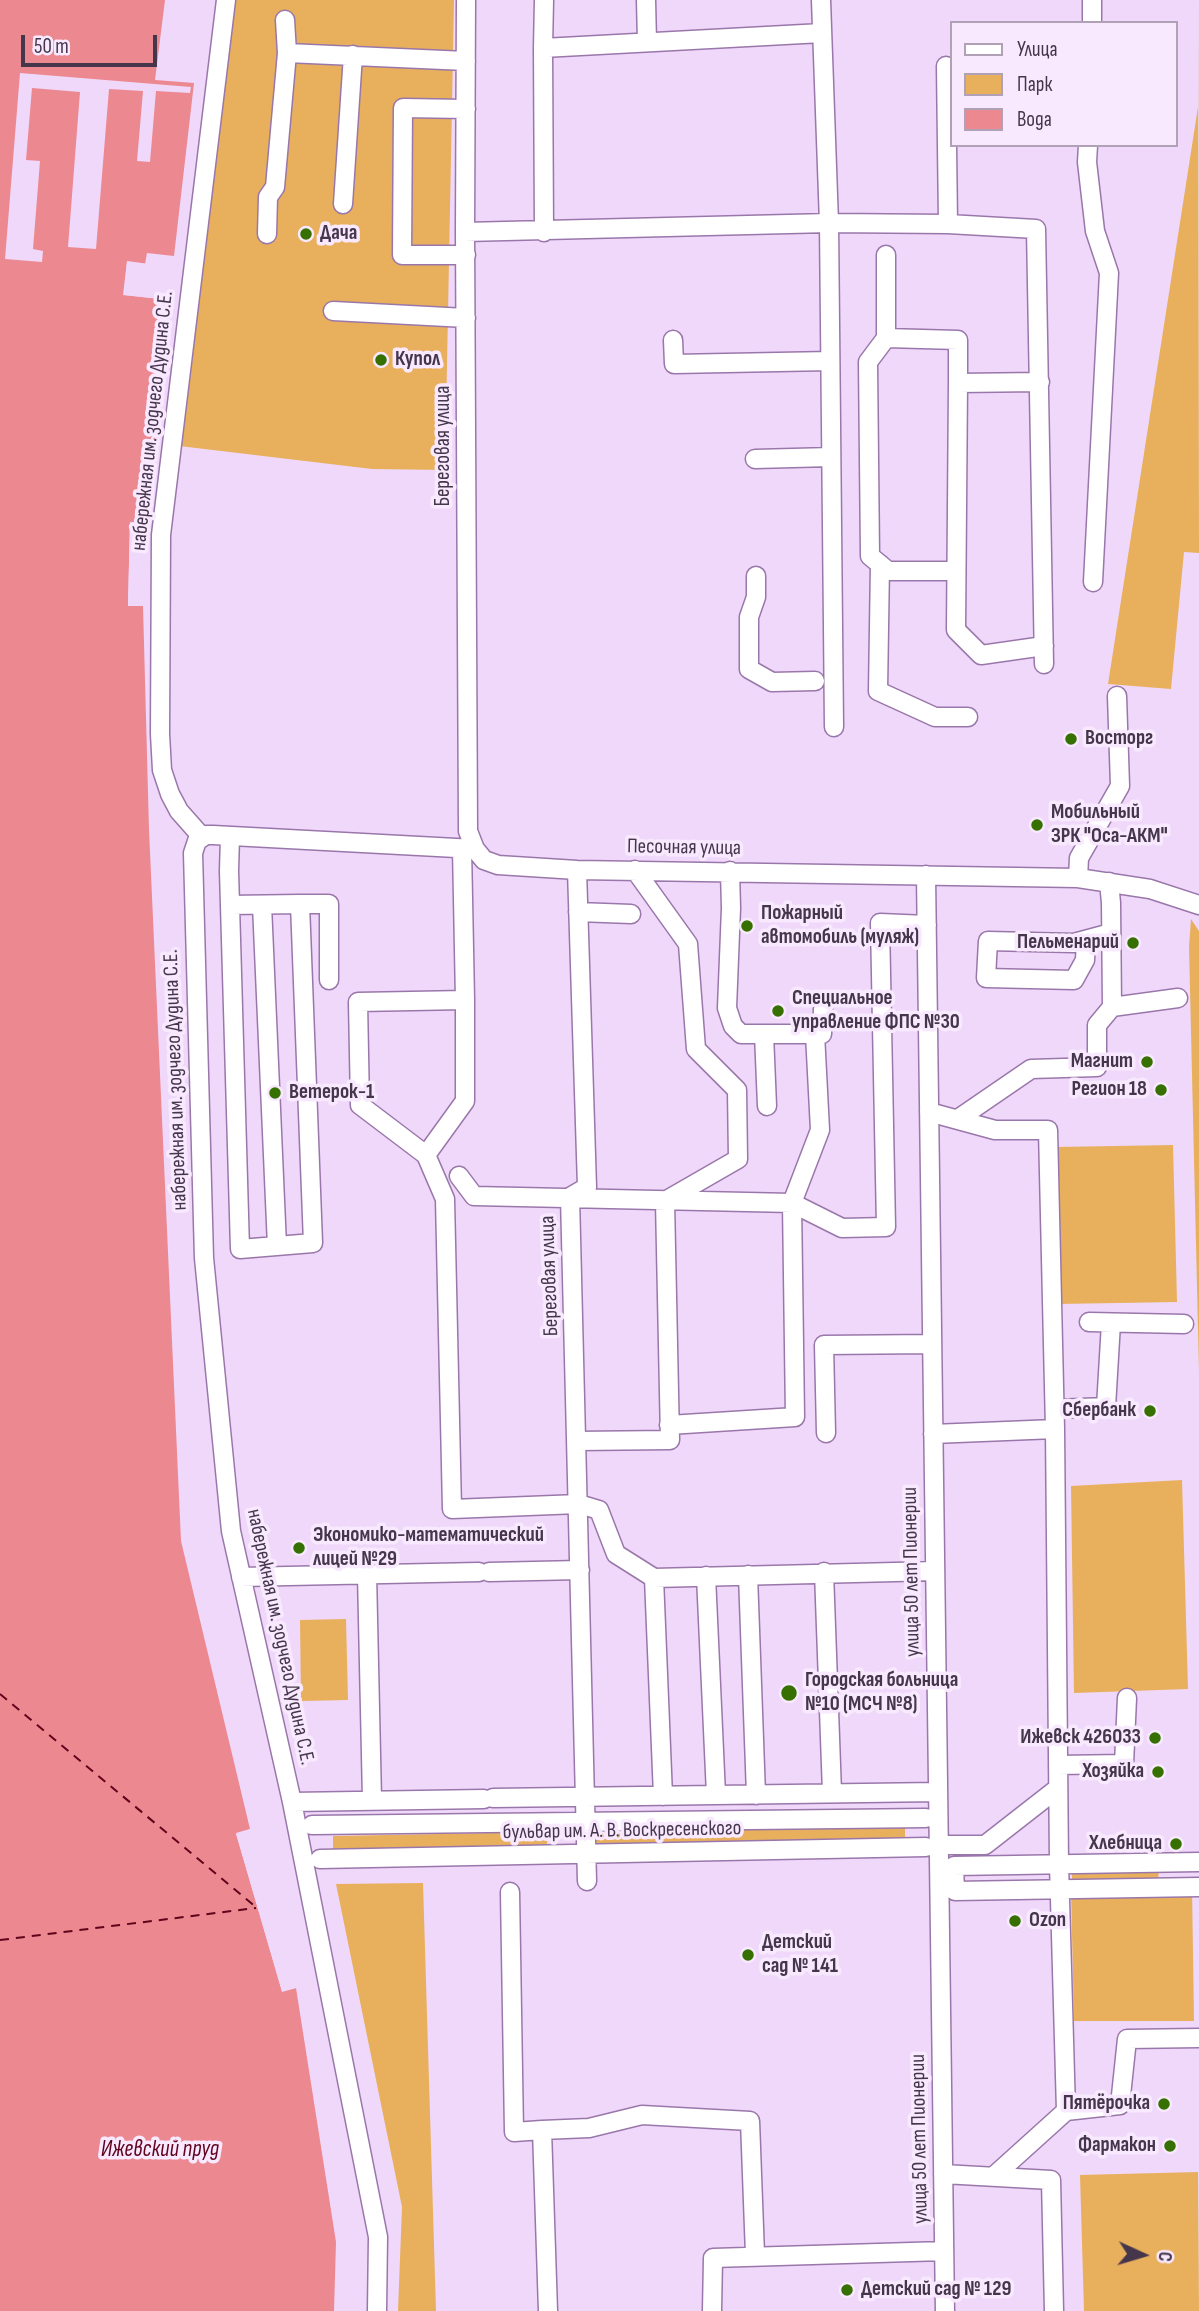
<!DOCTYPE html>
<html>
<head>
<meta charset="utf-8">
<style>
	body { margin:0 }
	#map { position:relative; width:1199px; height:2311px; overflow:hidden; background:#efd8fa; font-family:"Sofia Sans Condensed",sans-serif }
	canvas { display:block }
	.legend { position:absolute; left:950px; top:21px; width:228px; height:126px; box-sizing:border-box; background:#f8e9ff; border:2px solid #b0a1b7; margin:0; padding:9px 12px; list-style:none; font-size:21px; color:#45364c }
	.legend li { display:flex; align-items:center; gap:14px; height:35px }
	.legend b { width:35px; border:2px solid #b0a1b7 }
	.north { position:absolute; left:1108px; top:2220px; width:70px; height:70px; -webkit-text-stroke:5px #f8e9ff; paint-order:stroke; rotate:94deg; font-size:19px; font-weight:700; line-height:28px; text-align:center; color:#45364c }
	.north::after { content:''; display:block; margin:auto; width:24px; height:32px; background:#45364c; clip-path:polygon(50% 0,100% 100%,50% 72%,0 100%) }
	.scale { position:absolute; left:21px; top:35px; width:136px; height:32px; box-sizing:border-box; border:4px solid #45364c; border-top:0; padding-left:9px; font-size:21px; line-height:24px; white-space:nowrap; color:#45364c; -webkit-text-stroke:5px #f8e9ff; paint-order:stroke }
</style>
</head>
<body>
<div id="map">
<canvas width="1199" height="2311"></canvas>
<ul class="legend">
<li><b style="height:9px;background:#fff"></b>Улица</li>
<li><b style="height:19px;background:#e8b05c"></b>Парк</li>
<li><b style="height:19px;background:#ec888f"></b>Вода</li>
</ul>
<div class="north">С</div>
<div class="scale">50 m</div>
</div>
<script>
const c = document.querySelector('canvas').getContext('2d');
c.lineJoin = 'round';
function paint(path, color) { c.fillStyle = color; c.fill(path, 'evenodd'); }
const poly = rows => new Path2D(rows.map(r => 'M' + r).join(''));
function strokePath(path, color, width, dash) { c.strokeStyle = color; c.lineWidth = width; c.lineCap = dash ? 'butt' : 'round'; c.setLineDash(dash || []); c.stroke(path); }
function write(font, color, halo, rows, align = 'center') {
  c.font = font + ' "Sofia Sans Condensed",sans-serif'; c.lineWidth = 7; c.setLineDash([]); c.textBaseline = 'middle'; c.strokeStyle = halo; c.fillStyle = color; for (const [text, x, y, turn = 0] of rows) {
    c.save(); c.translate(x, y); c.rotate((+turn || 0) * Math.PI / 180); c.textAlign = isNaN(turn) ? turn : align; if (halo) c.strokeText(text, 0, 0); c.fillText(text, 0, 0); c.restore();
  }
}
const green = poly([
	[227,0,454,0,445,470,372,469,171,445],
	[1198,0,1199,553,1184,552,1171,689,1108,684,1198,107],
	[1191,919,1199,931,1199,1372,1189,947],
	[1173,1145,1177,1302,1058,1304,1055,1147],
	[1182,1480,1188,1689,1074,1693,1071,1486],
	[346,1619,348,1700,301,1701,300,1620],
	[905,1825,905,1840,592,1847,592,1831],
	[547,1832,547,1846,333,1850,333,1836],
	[1159,1868,1158,1882,1072,1883,1072,1870],
	[423,1883,436,2311,398,2311,402,2207,336,1884],
	[1192,1887,1194,2021,1074,2021,1071,1889],
	[1198,2172,1199,2311,1084,2311,1080,2175]
]);
const water = poly([
	[0,0,165,0,155,80,194,83,174,256,147,253,145,264,127,262,124,295,170,300,146,522,130,522,128,605,143,606,149,830,181,1541,250,1829,236,1834,282,1991,296,1988,336,2242,334,2311,0,2311]
]);
const pier = poly([
	[20,73,191,87,190,93,156,91,150,162,137,161,143,91,109,89,96,249,68,247,80,92,32,88,26,160,40,161,33,249,43,251,42,262,5,259],
	[127,261,149,264,146,267,130,265,127,291,170,297,170,300,123,295],
	[130,522,146,522,146,526,134,526,131,602,144,603,143,606,128,606],
	[250,1829,251,1833,240,1836,284,1987,295,1984,296,1988,282,1992,236,1833]
]);
const ferry = poly([
	[0,1694,257,1908],
	[0,1940,256,1908]
]);
const minor = poly([
	[466,0,465,232,468,831,475,849,484,860,498,865,577,870,1078,878,1150,889,1199,905],
	[646,0,647,42],
	[821,0,829,223,834,727],
	[285,20,287,53],
	[1092,23,1092,0],
	[543,48,544,0],
	[946,66,948,224],
	[466,109,403,108,402,255,466,255],
	[1088,145,1087,162,1095,231,1109,273,1093,582],
	[343,204,353,55],
	[465,232,829,223,948,224,1036,229,1044,664],
	[544,232,543,48,822,33],
	[267,234,268,197,275,187,287,53,466,61],
	[886,255,886,338,958,340,958,383,1040,382],
	[333,311,466,318],
	[886,338,868,362,870,556,888,571,956,571],
	[673,340,674,364,830,361],
	[958,383,956,630,981,655,1044,646],
	[755,459,831,457],
	[880,564,878,691,935,717,968,717],
	[756,576,756,597,749,617,749,669,772,682,815,681],
	[230,836,229,871,240,1249,313,1243,300,904,230,905],
	[202,837,179,811,170,794,162,770,160,734,161,535,226,0],
	[462,848,465,1000,465,1101,426,1155,445,1199,452,1509,579,1504,599,1510,616,1554,654,1578,935,1571],
	[577,870,587,1187,570,1197,587,1881],
	[730,871,731,908,727,1008,733,1026,741,1034,822,1034,823,1009],
	[926,875,945,2311],
	[1078,878,1079,858,1120,786,1117,696],
	[1109,882,1111,903,1112,1007],
	[300,904,329,904,329,980],
	[262,905,277,1246],
	[578,912,631,914],
	[1086,940,1085,960,1074,980,986,978,988,941,1074,943,1111,933],
	[764,1034,767,1106],
	[929,1112,995,1130,1048,1130,1055,1429],
	[958,1119,1031,1069,1097,1067,1097,1025,1112,1007,1178,998],
	[426,1155,360,1105,358,1002,465,1000],
	[459,1176,474,1196,792,1203,842,1228,886,1227,880,923,927,925],
	[1089,1322,1184,1324],
	[1055,1409,1106,1407,1111,1323],
	[669,1425,795,1417,792,1203,820,1130,815,1034],
	[826,1433,824,1345,932,1344],
	[933,1434,1055,1429,1059,1864,1066,2111,994,2176],
	[577,1441,670,1440,665,1201,738,1159,737,1090,696,1049,688,944,635,870],
	[489,1572,580,1570],
	[824,1572,832,1793],
	[367,1574,372,1800],
	[748,1575,756,1795],
	[706,1576,716,1795],
	[241,1577,479,1572],
	[654,1578,663,1796],
	[1058,1765,1124,1764,1127,1698],
	[493,1798,938,1792],
	[292,1802,484,1799],
	[312,1825,926,1818],
	[939,1845,985,1845,1058,1788],
	[320,1859,926,1847],
	[1199,1862,954,1866,955,1891,1199,1887],
	[510,1892,514,2132,542,2130],
	[1066,2111,1120,2105,1127,2039,1199,2038],
	[943,2174,1051,2180,1054,2311],
	[377,2311,378,2237,292,1802,231,1531,204,1258,193,853,197,841,206,835,213,835,475,849],
	[548,2311,542,2130,589,2128,642,2115,750,2121,755,2255],
	[712,2311,713,2258,944,2251]
]);
const markers = [
	[306,234,7,"#357000"],
	[381,360,7,"#357000"],
	[1071,739,7,"#357000"],
	[1037,825,7,"#357000"],
	[747,926,7,"#357000"],
	[1133,943,7,"#357000"],
	[778,1011,7,"#357000"],
	[1147,1062,7,"#357000"],
	[1161,1090,7,"#357000"],
	[275,1093,7,"#357000"],
	[1150,1411,7,"#357000"],
	[299,1548,7,"#357000"],
	[789,1693,9,"#357000"],
	[1155,1738,7,"#357000"],
	[1158,1772,7,"#357000"],
	[1176,1844,7,"#357000"],
	[1015,1921,7,"#357000"],
	[748,1955,7,"#357000"],
	[1164,2104,7,"#357000"],
	[1170,2146,7,"#357000"],
	[847,2290,7,"#357000"]
];
const poiNames = [
	["Дача",320,234],
	["Купол",395,360],
	["Восторг",1085,739],
	["Мобильный",1051,813],
	["ЗРК \"Оса-АКМ\"",1051,837],
	["Пожарный",761,914],
	["автомобиль (муляж)",761,938],
	["Пельменарий",1119,943,"right"],
	["Специальное",792,999],
	["управление ФПС №30",792,1023],
	["Магнит",1133,1062,"right"],
	["Регион 18",1147,1090,"right"],
	["Ветерок-1",289,1093],
	["Сбербанк",1136,1411,"right"],
	["Экономико-математический",313,1536],
	["лицей №29",313,1560],
	["Городская больница",805,1681],
	["№10 (МСЧ №8)",805,1705],
	["Ижевск 426033",1141,1738,"right"],
	["Хозяйка",1144,1772,"right"],
	["Хлебница",1162,1844,"right"],
	["Ozon",1029,1921],
	["Детский",762,1943],
	["сад № 141",762,1967],
	["Пятёрочка",1150,2104,"right"],
	["Фармакон",1156,2146,"right"],
	["Детский сад № 129",861,2290]
];
const streetNames = [
	["набережная им. зодчего Дудина С.Е.",153,421,-84],
	["Береговая улица",444,446,-90],
	["Песочная улица",684,848,1],
	["набережная им. зодчего Дудина С.Е.",176,1080,-92],
	["Береговая улица",550,1276,-92],
	["улица 50 лет Пионерии",912,1572,-91],
	["набережная им. зодчего Дудина С.Е.",280,1637,78],
	["бульвар им. А. В. Воскресенского",622,1831,-1],
	["улица 50 лет Пионерии",920,2139,-91]
];
const waterNames = [
	["Ижевский пруд",160,2150]
];
paint(green, '#e8b05c');
paint(water, '#ec888f');
paint(pier, '#efd8fa');
strokePath(ferry, '#60031c', 2, [9, 7]);
strokePath(minor, '#9a77aa', 21);
strokePath(minor, '#fff', 18);
for (const [x, y, r, color] of markers) { const dot = new Path2D(); dot.arc(x, y, r, 0, 2 * Math.PI); c.fillStyle = color; c.fill(dot); strokePath(dot, '#f8e9ff', 2.5); }
write('bold 21px', '#45364c', '#f8e9ff', poiNames, 'left');
write('21px', '#45364c', '#f8e9ff', streetNames);
write('italic 23px', '#60031c', '#f8e9ff', waterNames);
</script>
</body>
</html>
